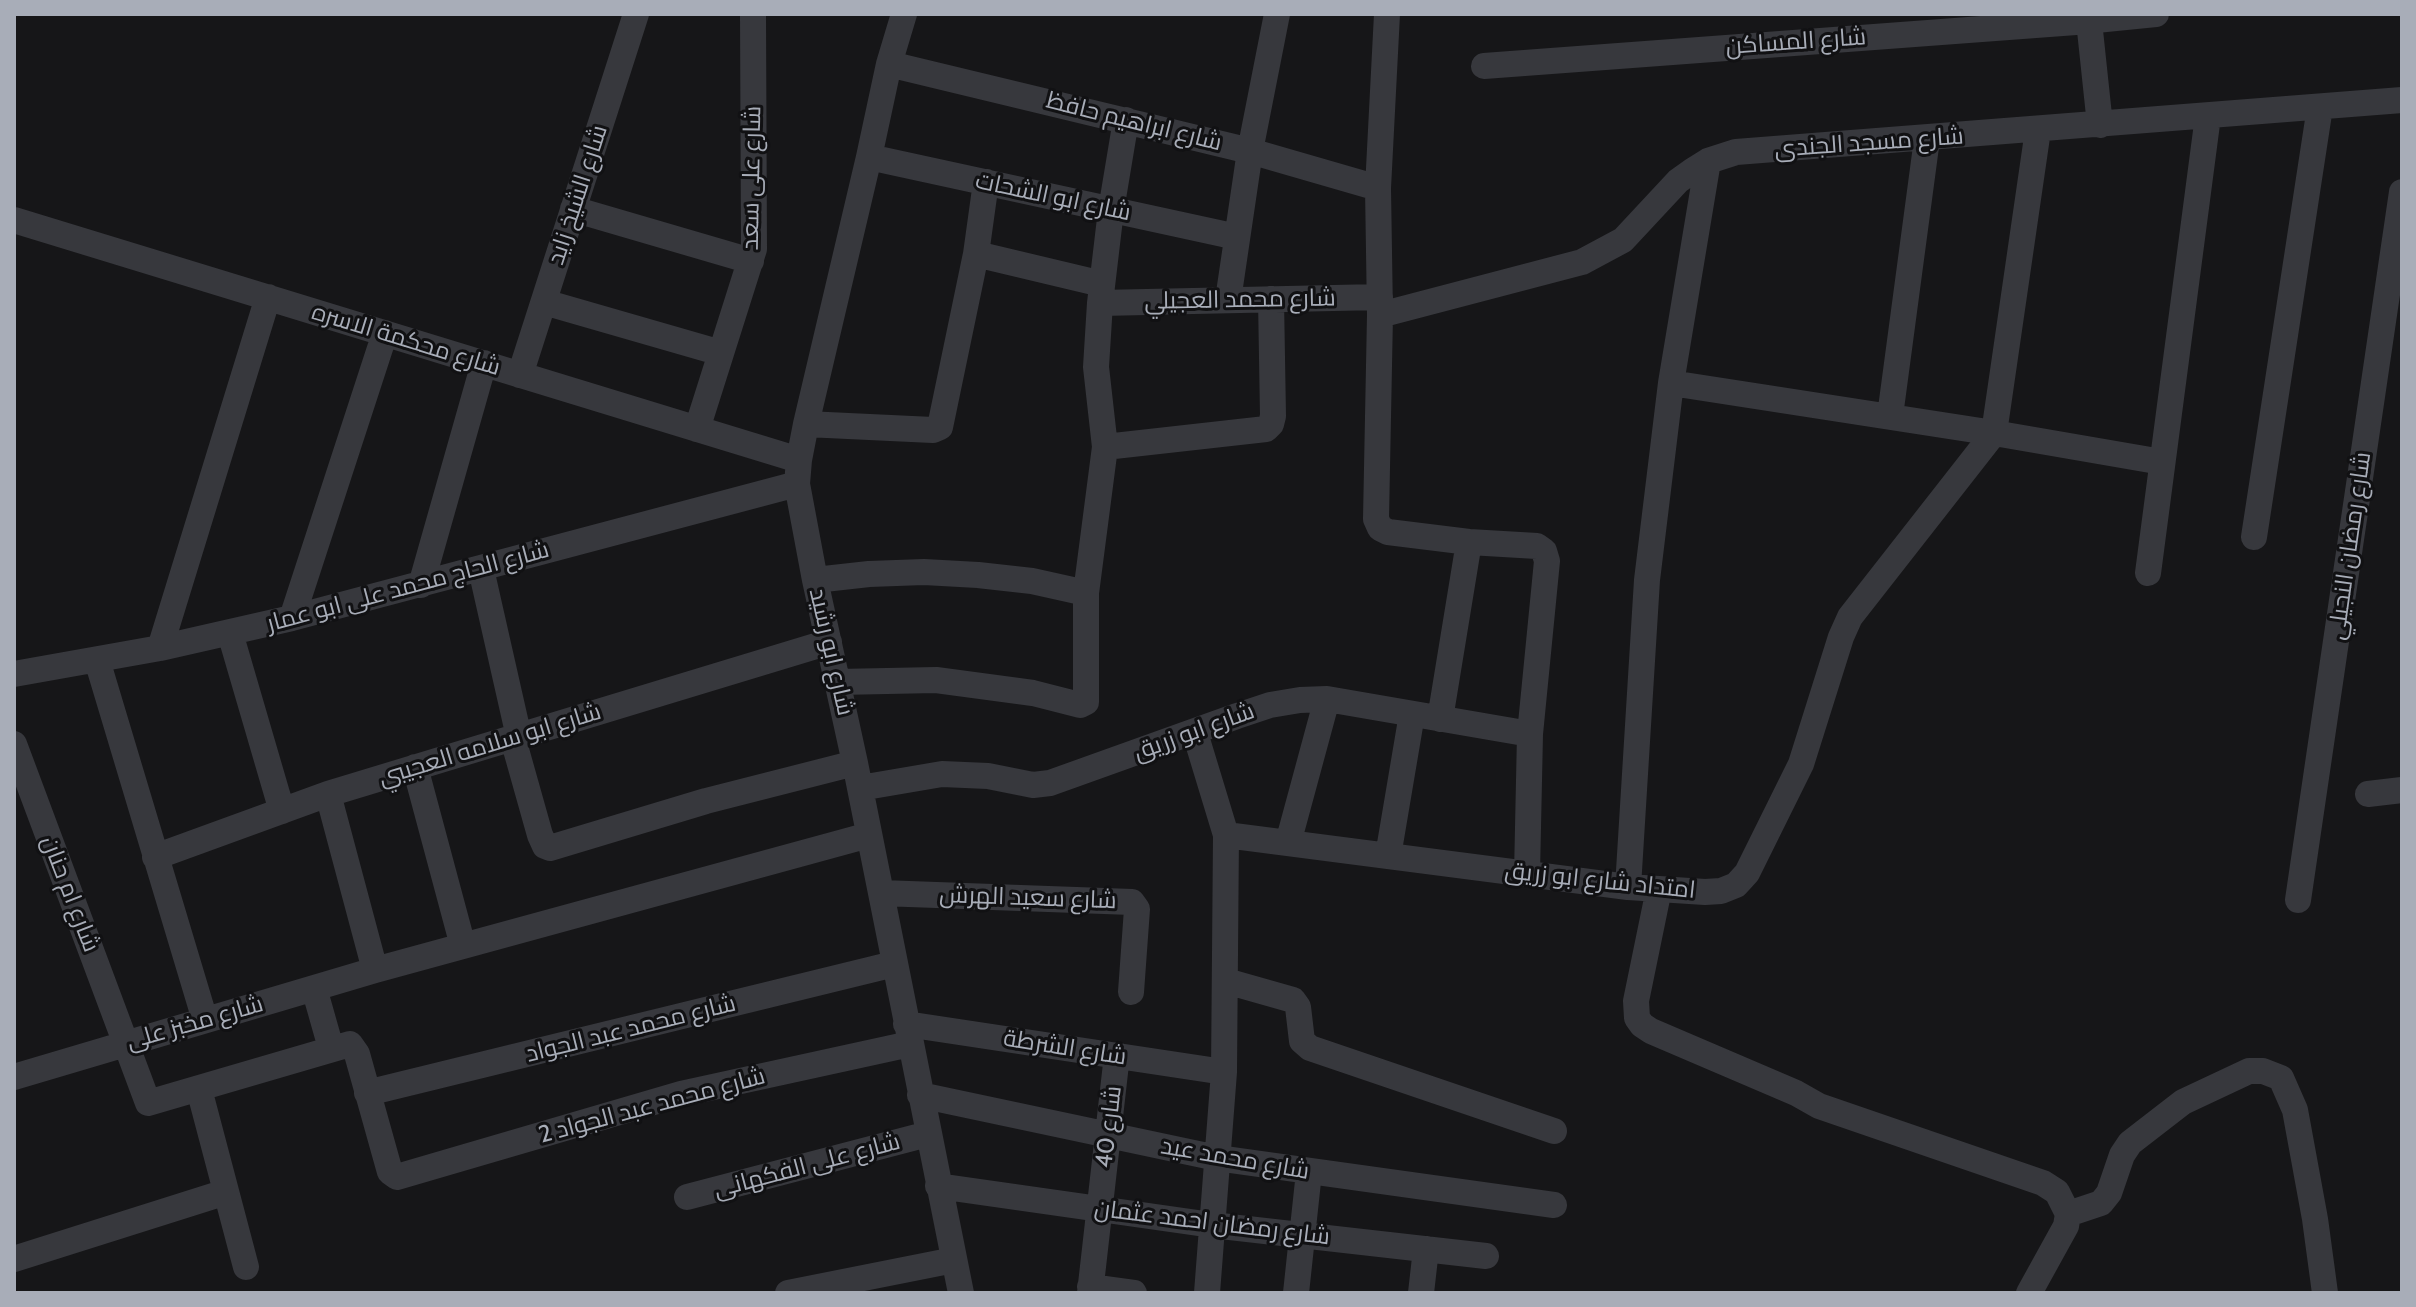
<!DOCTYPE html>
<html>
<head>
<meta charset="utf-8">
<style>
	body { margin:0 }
	#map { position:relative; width:2416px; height:1307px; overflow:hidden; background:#161618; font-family:Cabin,sans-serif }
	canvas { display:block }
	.frame { position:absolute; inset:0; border:16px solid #a8adb8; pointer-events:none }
</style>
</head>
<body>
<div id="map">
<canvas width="2416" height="1307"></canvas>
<div class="frame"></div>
</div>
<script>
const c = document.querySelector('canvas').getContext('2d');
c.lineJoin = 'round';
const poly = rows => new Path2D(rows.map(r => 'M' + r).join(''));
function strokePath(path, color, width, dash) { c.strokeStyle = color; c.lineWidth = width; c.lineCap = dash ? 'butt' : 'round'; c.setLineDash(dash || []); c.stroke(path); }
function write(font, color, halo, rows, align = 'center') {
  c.font = font + ' Cabin,Cairo,sans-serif'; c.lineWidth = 6; c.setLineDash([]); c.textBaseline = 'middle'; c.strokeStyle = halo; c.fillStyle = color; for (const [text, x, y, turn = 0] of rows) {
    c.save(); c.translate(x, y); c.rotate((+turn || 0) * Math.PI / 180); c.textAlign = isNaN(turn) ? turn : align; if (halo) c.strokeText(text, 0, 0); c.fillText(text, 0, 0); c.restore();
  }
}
const minor = poly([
	[904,14,889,64,869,157,806,424,799,460,797,484,815,580,855,763,961,1293],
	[1387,14,1378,188,1380,315,1376,519,1380,528,1388,532,1469,542,1537,546,1544,551,1547,561,1530,734,1527,874],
	[2089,21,2100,125],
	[889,64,1250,151,1378,188],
	[1484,66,2076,22,2156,14],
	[869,157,1237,237],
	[573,209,751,261],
	[14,220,799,460],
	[976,254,1102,284],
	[1228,300,1250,151,1277,14],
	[544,302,721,353],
	[1100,303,1380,297],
	[1380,315,1582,262,1623,240,1678,181,1692,171,1708,161,1736,152,2402,100],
	[520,375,636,14],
	[1671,383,1994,433,2162,462],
	[1890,416,1927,139],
	[806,424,933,430,940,427,976,254,986,182],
	[697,429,754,249,753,14],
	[1105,447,1266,429,1271,424,1273,416,1271,299],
	[2254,537,2320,107],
	[481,569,519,737],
	[2148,573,2208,116],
	[815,580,869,574,924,572,978,575,1032,581,1086,593],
	[421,585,484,363],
	[292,618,385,333],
	[230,633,282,811],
	[160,648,268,297],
	[97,660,205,1020],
	[14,674,160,648,292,618,797,484],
	[838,682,936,680,1033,693,1080,705,1086,702,1086,593,1105,447,1096,367,1100,303,1111,210,1126,120],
	[1440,719,1469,542],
	[1195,733,1226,835,1224,1072,1207,1293],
	[513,739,540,835,545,846,550,848,706,801,855,763],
	[14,744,148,1103,350,1044,357,1054,390,1172,397,1177,681,1094,910,1044],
	[415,767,463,946],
	[860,788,942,774,988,776,1033,785,1050,783,1237,716,1270,705,1300,700,1327,699,1530,734],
	[328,794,375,970],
	[2368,794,2402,790],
	[1226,835,1628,887,1705,892,1721,891,1736,885,1747,873,1801,764,1841,637,1850,617,1994,433,2038,130],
	[1288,843,1327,699],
	[1388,856,1412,714],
	[155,857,328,794,829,642],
	[1628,887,1647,580,1671,383,1708,161],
	[1659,889,1636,1001,1637,1018,1642,1025,1651,1031,1796,1093,1819,1106,2043,1183,2057,1192,2068,1214,2066,1226,2029,1293],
	[881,893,1132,902,1137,909,1131,992],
	[2298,900,2402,192],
	[1226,981,1293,1000,1298,1007,1302,1041,1310,1048,1554,1131],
	[314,988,331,1048],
	[906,1024,1224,1072],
	[14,1077,375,970,869,835],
	[199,1089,246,1267],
	[367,1093,894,964],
	[920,1095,1217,1158,1554,1205],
	[938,1186,1212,1225,1486,1256],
	[687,1197,928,1134],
	[2068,1214,2101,1203,2109,1193,2122,1155,2130,1143,2183,1102,2249,1071,2263,1071,2281,1078,2295,1110,2315,1219,2325,1293],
	[14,1259,226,1192],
	[1090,1287,1134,1293],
	[788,1293,954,1260],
	[1090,1293,1117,1055],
	[1296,1293,1309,1172],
	[1421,1293,1426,1249]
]);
const streetNames = [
	["شارع المساكن",1796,42,-4],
	["شارع ابراهيم حافظ",1134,122,14],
	["شارع مسجد الجندى",1869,143,-4],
	["شارع على سعد",752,178,-89],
	["شارع الشيخ زايد",578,195,-72],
	["شارع ابو الشحات",1053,197,12],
	["شارع محمد العجيلي",1240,300,-1],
	["شارع محكمة الاسره",406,340,17],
	["شارع رمضان النجيلي",2350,546,-82],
	["شارع الحاج محمد على ابو عمار",408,587,-15],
	["شارع ابو رشيد",831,652,77],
	["شارع ابو زريق",1194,732,-20],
	["شارع ابو سلامه العجيبي",490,745,-17],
	["امتداد شارع ابو زريق",1600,881,6],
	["شارع ام حنان",70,894,69],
	["شارع سعيد الهرش",1028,898,2],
	["شارع مخبز على",195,1023,-16],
	["شارع محمد عبد الجواد",631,1029,-14],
	["شارع الشرطة",1065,1048,9],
	["شارع محمد عبد الجواد 2",652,1106,-15],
	["شارع 40",1109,1127,-83],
	["شارع محمد عيد",1235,1159,10],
	["شارع على الفكهانى",807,1166,-15],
	["شارع رمضان احمد عثمان",1212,1223,7]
];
strokePath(minor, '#37383d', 26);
write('24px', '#a8adb8', '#111113', streetNames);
</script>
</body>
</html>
